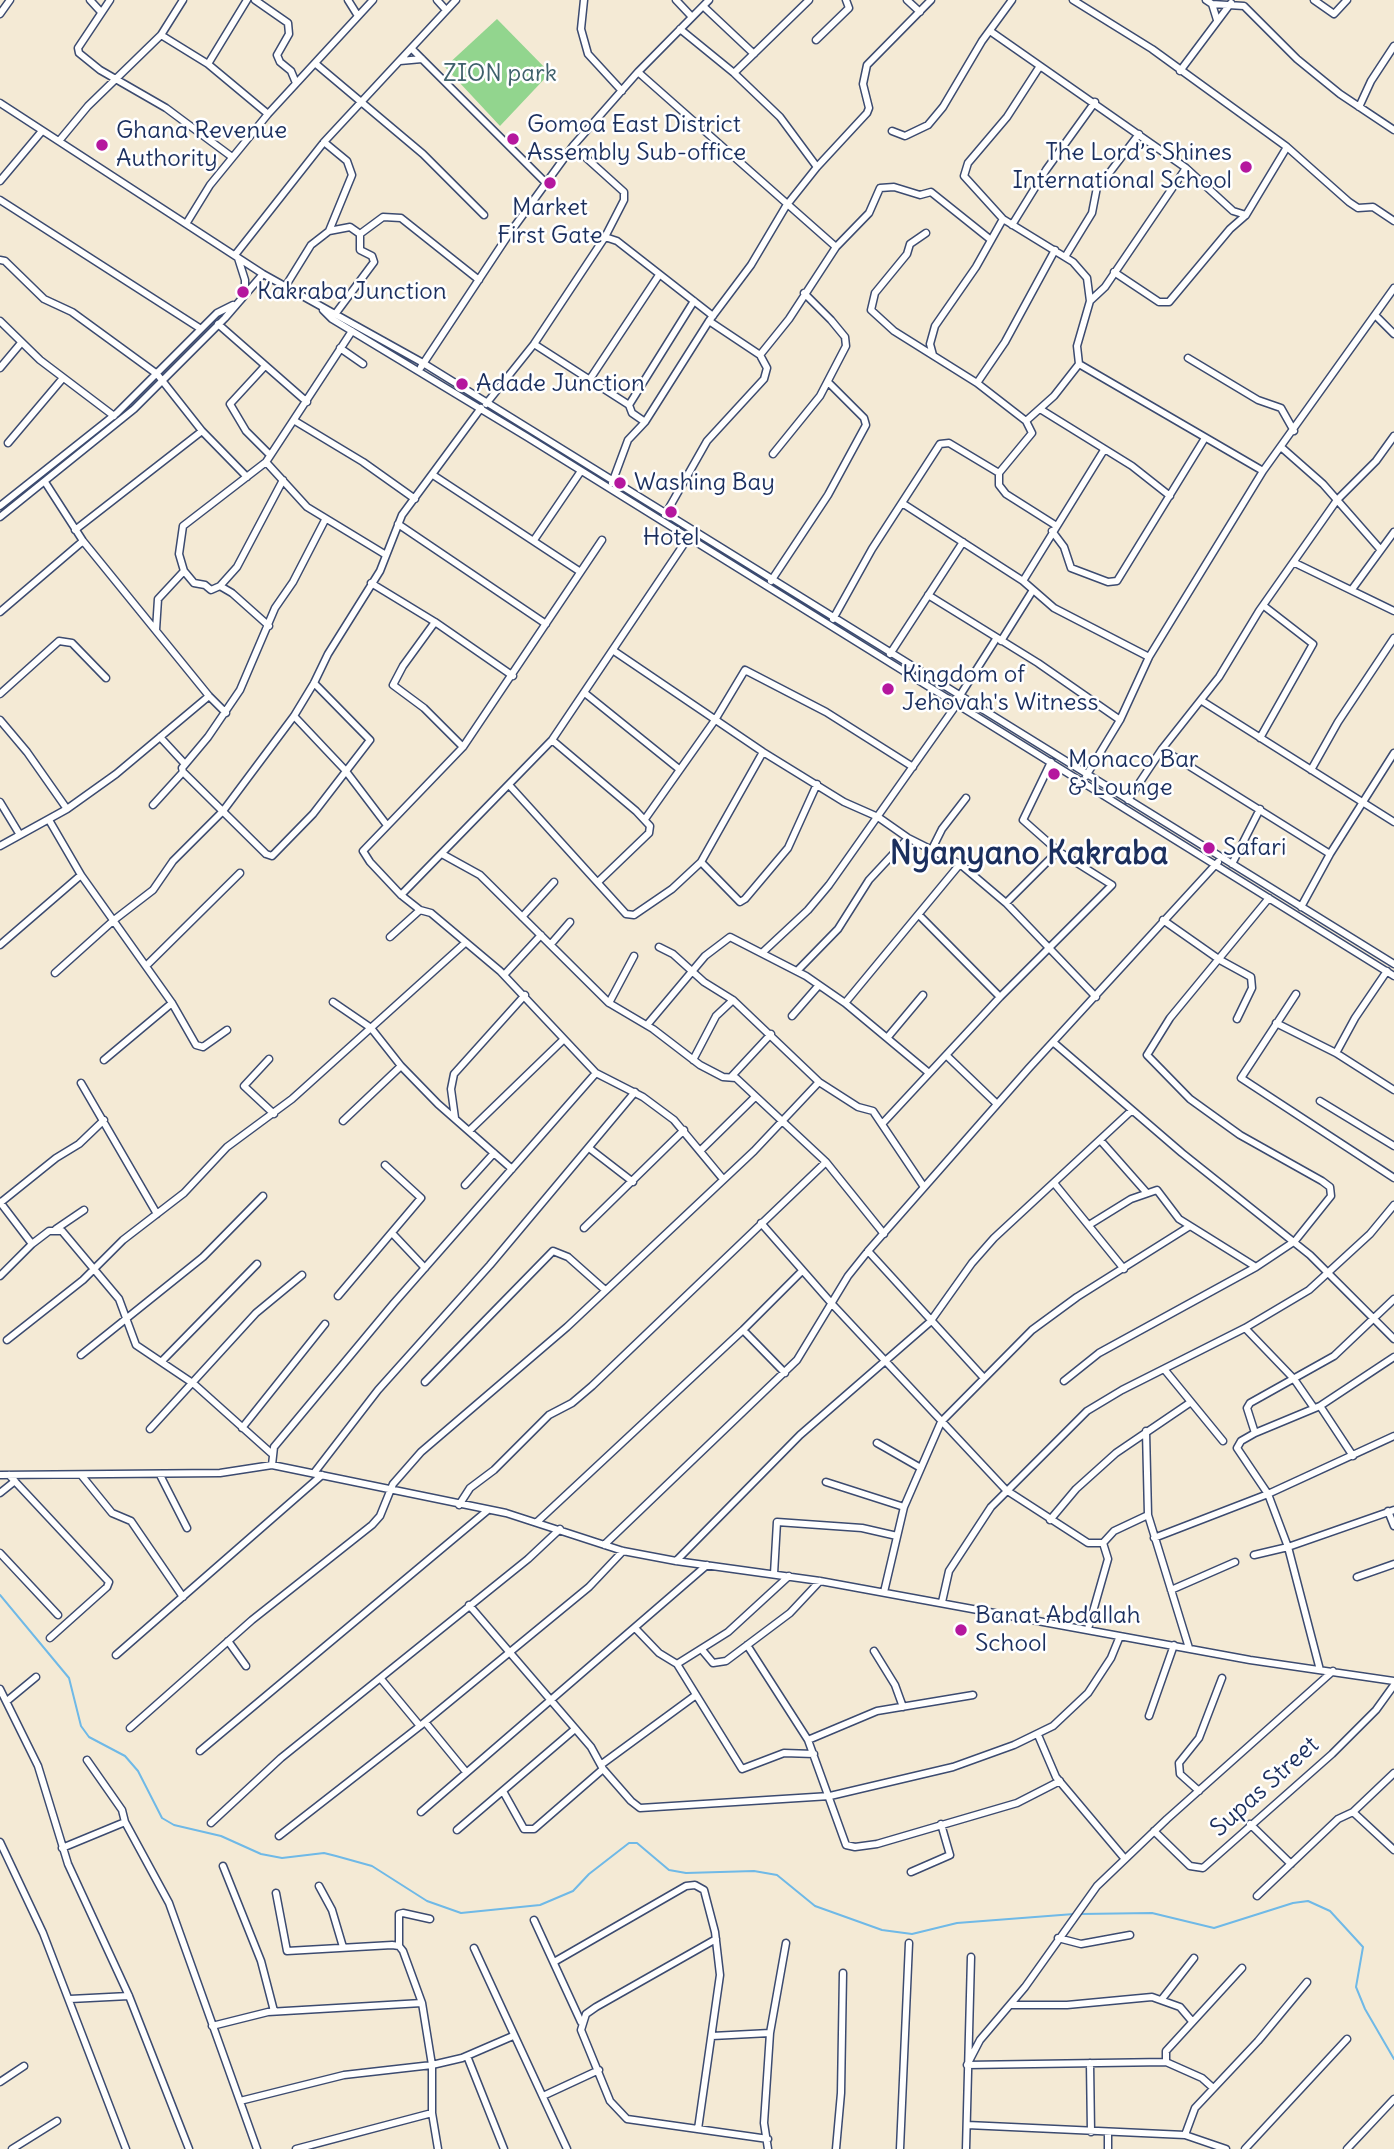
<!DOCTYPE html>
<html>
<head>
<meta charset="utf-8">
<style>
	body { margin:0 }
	canvas { display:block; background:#f4ead5 }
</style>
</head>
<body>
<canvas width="1394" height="2149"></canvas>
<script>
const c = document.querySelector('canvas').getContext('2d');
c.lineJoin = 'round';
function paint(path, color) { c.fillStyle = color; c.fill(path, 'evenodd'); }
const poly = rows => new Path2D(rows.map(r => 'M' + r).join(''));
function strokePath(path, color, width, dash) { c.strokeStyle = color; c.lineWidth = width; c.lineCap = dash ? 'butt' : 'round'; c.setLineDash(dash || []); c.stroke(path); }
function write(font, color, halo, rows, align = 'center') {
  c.font = font + ' Delius,sans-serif'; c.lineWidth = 5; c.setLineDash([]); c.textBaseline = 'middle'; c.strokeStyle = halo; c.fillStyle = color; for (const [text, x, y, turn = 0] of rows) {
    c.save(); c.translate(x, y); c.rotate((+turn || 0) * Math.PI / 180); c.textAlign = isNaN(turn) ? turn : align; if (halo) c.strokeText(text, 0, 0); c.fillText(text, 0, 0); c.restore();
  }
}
const green = poly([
	[497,19,550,73,500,126,445,67]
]);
const stream = poly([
	[0,1595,69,1678,81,1726,89,1737,125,1756,138,1771,162,1818,174,1825,221,1836,261,1854,282,1858,324,1853,336,1856,372,1866,427,1901,461,1913,540,1905,573,1891,589,1874,629,1843,637,1843,669,1870,686,1873,754,1871,777,1875,815,1906,882,1930,912,1934,957,1923,1074,1914],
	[1080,1914,1152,1913,1214,1928,1293,1903,1308,1901,1330,1911,1363,1947,1356,1987,1365,2009,1394,2059]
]);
const minor = poly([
	[90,0,101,12],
	[110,0,78,48,79,53,100,70,166,108,232,157],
	[255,0,288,23,289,34,277,55,280,62,291,71,296,83],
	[348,0,358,16],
	[437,0,446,10],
	[584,0,581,29,588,54,622,91],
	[676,0,692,17],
	[907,0,920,12],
	[1073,0,1152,49,1287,147,1349,202,1358,208,1373,207,1394,221],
	[1206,0,1212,4,1217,20],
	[1314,0,1334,14,1347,0],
	[1212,4,1244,6,1297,59,1340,94,1394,130],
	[703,6,754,54],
	[0,14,10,0],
	[680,29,734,73,780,117,817,167],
	[990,31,1186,168,1233,211,1246,215],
	[161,35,208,64,268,114],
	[816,40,849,8,846,0],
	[412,49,546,183],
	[400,61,422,59],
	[208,64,247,0],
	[316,64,423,154,484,215],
	[1040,66,1007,117,968,163,964,176,1003,219,1073,262,1087,278,1090,301,1077,346,1079,364,1263,471],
	[1180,71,1231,3],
	[638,72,836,247],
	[734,73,809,0],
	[0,103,263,274,423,363,1394,964],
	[1359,107,1371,81,1394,46],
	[892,131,905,136,928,125,943,107,982,41,1012,0],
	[59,141,88,106,161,35,183,0],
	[324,142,347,161,352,175,329,231],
	[573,146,624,192,624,200,605,237],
	[0,181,42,131],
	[0,200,201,329],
	[186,224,210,185,268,114,373,0],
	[1012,225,1046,170,1095,102],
	[360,234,383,217,401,218,479,280],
	[235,255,324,142,456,0],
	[1065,257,1092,213,1098,182,1107,176,1139,134],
	[238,258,245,280,245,292],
	[0,260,5,261,44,299,72,312,157,374,202,431,247,477],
	[1114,272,1159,302,1169,302,1230,229,1246,215,1287,147],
	[285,287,311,245,329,231,350,227,360,234,360,250,372,256,374,262,336,313],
	[1090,301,1105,287,1186,168],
	[323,310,332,319,527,437,1394,976],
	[1375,315,1394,334],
	[0,321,40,360,114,416],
	[709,321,760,355],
	[218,324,307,402],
	[534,344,629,405,632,413,645,422],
	[340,348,363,364],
	[933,355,930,344,935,326,976,267,1003,219],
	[1188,358,1258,400,1281,408,1294,431],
	[265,366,230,404,246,431,269,454],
	[421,367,509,234,573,146,638,72,709,0],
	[0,368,21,343],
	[590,379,659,275],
	[977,383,1005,342,1055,250],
	[486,404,534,344,605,237,617,241,713,316],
	[629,405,694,301],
	[1040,409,1132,466,1170,496],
	[295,421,363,462,415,499],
	[1026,421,1054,396,1079,364],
	[8,443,63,378],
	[1281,447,1323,484,1380,549],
	[773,454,820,396,846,346,845,337,831,320,804,293],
	[266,462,307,507,386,555],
	[999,473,999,485,1006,494,1055,525],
	[433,475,579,571],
	[45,482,83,541,209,696,226,713],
	[612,483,628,440,645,422,709,321,751,265,786,206,817,167,867,113,869,108,863,84,867,65,931,0],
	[902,503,1023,581,1054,608,1149,657],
	[0,506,117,413,217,313,233,305],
	[665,515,707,441,764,379,767,368,760,355,789,319,836,247,869,213,880,188,894,187,920,195,931,192,991,240],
	[0,517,134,409,225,318,263,274],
	[398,524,546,624],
	[75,530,202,431],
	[1052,531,1064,547,1071,568,1108,582,1117,581,1205,438],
	[534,540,581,471],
	[602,540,463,747,363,851,370,862,401,895,420,910,431,913,500,971,596,1073,643,1097,674,1120,723,1179],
	[1295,563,1394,611],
	[184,571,194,583,205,585,211,590,220,586],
	[771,581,828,495,866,425,864,418,828,382],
	[1023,581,1104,450],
	[371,583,435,622,513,676],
	[1353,588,1394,532],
	[928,595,1038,663,1120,720],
	[0,612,83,541],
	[833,619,872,549,940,444,949,443,999,473,1032,433,1026,421,977,383,894,331,871,310,875,293,907,254,910,244,926,233],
	[435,622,403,666,393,685,424,708,463,747],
	[269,626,232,593,220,586,237,567,283,480],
	[156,630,158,599,184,571,179,554,183,526,266,462,352,331],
	[1001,641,1033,590],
	[614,651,763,752,844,802,878,817,908,838,960,864,1006,903,1096,997],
	[890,654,963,542],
	[314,683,370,740,313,814,272,856,266,854,183,772,182,768,208,737,240,690,275,608,293,582,325,520],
	[0,694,59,641,72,643,106,678],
	[586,694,679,769],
	[959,697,996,639],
	[1202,701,1394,822],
	[294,716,345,770,386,824],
	[0,720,27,752,67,809],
	[160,737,184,763],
	[1260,738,1313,644,1264,606],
	[552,740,636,811,650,826,649,833,599,881],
	[1162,749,1330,854],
	[1311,770,1338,722,1394,638],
	[1086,776,1120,720,1149,657,1263,471,1394,288],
	[510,786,626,914,634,915,672,889,701,862,763,752],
	[1128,800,1162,749,1219,677,1259,611,1337,500,1376,461,1394,436],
	[0,802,20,835],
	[153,805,183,772],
	[645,819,715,720,745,670,826,712,913,767],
	[49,820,81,875,172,1003,196,1045,203,1047,227,1030],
	[0,846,67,809,116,774,209,696],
	[932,849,942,829,966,798],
	[442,854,480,875,609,1003,653,1029,700,1065,723,1077,736,1078,826,1162,884,1234],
	[701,862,740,902,745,899,788,848,817,784],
	[1232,864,1260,809],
	[401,895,552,740,688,538],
	[1006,903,1058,851],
	[1301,907,1330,854,1394,753],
	[919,915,1000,997],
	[522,917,554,882],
	[1163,920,1220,960,1251,977,1252,988,1237,1019],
	[390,937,420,910],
	[551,944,570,922],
	[0,945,81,875],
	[659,947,673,954,704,982,733,1000,819,1082,858,1107,873,1111,924,1187],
	[763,952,808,910,829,885,957,704],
	[146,966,240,873],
	[798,970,838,929,869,880,908,838],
	[55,973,114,920,153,890,173,861,223,811,294,716,314,683,328,654,380,571,402,515,481,408],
	[504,975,541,935],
	[1296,994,1241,1078,1394,1178],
	[333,1002,371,1028,401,1066,438,1104,512,1169],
	[609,1003,634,956],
	[845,1003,960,864],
	[792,1016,819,985],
	[1276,1023,1336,1053,1394,1090],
	[647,1025,705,956,730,937,806,976,845,1003,929,1073],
	[887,1038,923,995],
	[1053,1042,1182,1153,1310,1255,1394,1339],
	[1336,1053,1355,1018,1387,971],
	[946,1055,997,1104],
	[269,1059,244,1086,274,1114],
	[104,1060,172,1003],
	[693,1060,716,1016,733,1000],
	[731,1077,771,1034],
	[81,1083,157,1214],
	[1320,1101,1394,1146],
	[455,1118,451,1089,454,1074,525,995],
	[343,1121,401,1066],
	[882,1124,1000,997,1112,885,1058,851,1023,820,1051,762],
	[469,1131,563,1040],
	[1101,1141,1146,1192],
	[589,1148,633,1182],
	[700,1151,755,1097],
	[1054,1183,1124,1269],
	[465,1185,494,1153],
	[0,1202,32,1244,49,1231,62,1231,119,1299,136,1345,194,1384,271,1453],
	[0,1203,56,1158,79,1144,104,1120],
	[761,1223,833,1305,1006,1490,1088,1543,1103,1543,1114,1531,1148,1515],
	[1089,1225,1131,1199,1157,1190,1179,1219,1256,1267],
	[584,1228,684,1130],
	[56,1229,84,1210],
	[392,1233,425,1268],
	[868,1251,983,1377],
	[0,1276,32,1244],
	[338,1296,421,1198,385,1165],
	[1245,1328,1294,1379,1314,1408],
	[743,1330,785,1373],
	[7,1340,83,1280,123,1240,184,1193,227,1147,292,1099,465,943],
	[81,1355,203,1257,263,1196],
	[162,1361,257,1264],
	[1164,1369,1223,1441],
	[1064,1381,1099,1353,1256,1267,1295,1241,1331,1196,1330,1187,1322,1181,1240,1135,1190,1099,1147,1055,1170,1018,1269,898],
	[425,1382,553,1251,568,1257,604,1289],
	[1320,1406,1353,1456],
	[242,1428,325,1324],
	[150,1429,256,1313,302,1275],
	[1146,1431,1148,1515,1189,1648],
	[1255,1433,1247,1408,1250,1403,1334,1356,1394,1299],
	[877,1443,919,1467],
	[272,1465,274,1447,394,1303,596,1073],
	[314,1473,378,1390,490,1265,635,1092],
	[0,1475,220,1473,272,1465,506,1513,623,1551,676,1561,820,1581,1250,1660,1394,1681],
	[9,1475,109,1582,107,1587,50,1638],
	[160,1475,187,1528],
	[82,1476,112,1513,131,1521,183,1597],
	[826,1482,904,1507],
	[0,1493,15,1481],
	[459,1505,470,1488,494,1470,549,1415,572,1403,592,1386,826,1162],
	[1388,1511,1394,1526],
	[1050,1520,1076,1489,1116,1453,1191,1402],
	[537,1522,743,1330,802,1271],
	[1154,1538,1268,1494,1394,1436],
	[604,1545,797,1360,848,1276,868,1251,1029,1068,1218,862],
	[0,1553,58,1615],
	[1254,1555,1288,1547,1394,1510],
	[676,1561,800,1435,930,1322,972,1263,994,1238,1131,1111],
	[774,1574,777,1522,862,1528,897,1536],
	[1357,1577,1394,1564],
	[1171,1590,1235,1562],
	[884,1592,904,1507,941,1422,1032,1330,1077,1297,1190,1226],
	[942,1602,949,1571,991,1507,1087,1411,1122,1390,1245,1328,1309,1290,1370,1234,1394,1205],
	[469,1605,591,1747,603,1769,534,1829,524,1829,504,1793],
	[636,1629,659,1653,677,1664,728,1632,789,1576],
	[1088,1629,1108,1559,1103,1543],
	[228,1641,246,1666],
	[747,1645,808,1740,846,1845,855,1847,877,1844,1017,1803,1060,1781],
	[703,1651,713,1663,726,1661,790,1613,820,1581],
	[874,1651,895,1685,903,1707],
	[116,1655,322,1475],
	[677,1664,742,1769,784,1753,814,1754],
	[1320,1670,1288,1547,1268,1494,1237,1448,1241,1441,1255,1433,1320,1406,1394,1357],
	[381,1679,420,1726],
	[0,1689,38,1766,68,1864,129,1996,189,2149],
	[7,1701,36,1677],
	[1149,1716,1174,1645],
	[425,1722,466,1772],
	[130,1728,252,1620,372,1525,380,1516,393,1484,421,1452,567,1327,754,1151,819,1082],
	[1038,1735,1056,1777,1125,1859],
	[808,1740,877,1711,973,1695],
	[200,1751,488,1510],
	[87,1760,122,1810,125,1822],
	[602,1764,696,1695],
	[603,1769,631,1801,640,1808,830,1796,953,1767,1014,1745,1053,1726,1088,1693,1111,1658,1120,1636],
	[1199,1791,1180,1774,1179,1763,1199,1738,1222,1678],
	[421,1812,707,1565],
	[1353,1812,1394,1850],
	[211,1823,281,1758,528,1559,560,1529],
	[1250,1824,1291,1864],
	[457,1830,575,1729],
	[1154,1831,1190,1866,1203,1868,1332,1754,1376,1710,1394,1685],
	[279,1836,420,1726,589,1587,623,1551],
	[0,1842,43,1933,126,2149],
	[62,1848,125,1822,169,1903,257,2149],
	[223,1866,261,1961,274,2011],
	[911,1872,950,1855,941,1824],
	[319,1886,332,1910,343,1947],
	[276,1893,287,1951,392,1945,399,1946,403,1951,422,2003,432,2065,432,2113,438,2149],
	[1257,1896,1338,1819,1353,1812,1394,1773],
	[534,1920,581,2022],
	[1058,1938,1081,1944,1130,1935],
	[716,1939,596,2007,586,2014,581,2030,610,2101,627,2119,768,2139],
	[399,1946,399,1914,403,1913,430,1919],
	[474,1948,567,2149],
	[554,1962,686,1886,695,1885,704,1890,715,1932,720,1975,698,2129],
	[70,1999,129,1996],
	[1162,1999,1194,1958],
	[1010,2005,1067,2005,1152,1997,1180,2007,1191,2020],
	[212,2026,268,2012,422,2003],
	[712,2036,770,2033],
	[467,2056,504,2149],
	[1166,2062,967,2065,980,2040,1025,1987,1097,1886,1167,1819,1333,1671],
	[1090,2063,1091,2132],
	[0,2082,24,2066],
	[1212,2087,1202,2078,1166,2062,1166,2051,1242,1968],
	[543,2096,599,2070],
	[240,2101,344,2075,432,2065,462,2058,513,2036],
	[967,2125,1185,2135,1226,2149],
	[1185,2135,1195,2108,1258,2041,1307,1982],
	[12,2149,57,2121],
	[296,2149,432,2113],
	[768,2149,764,2123,770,2033,786,1943],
	[836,2149,841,2093,843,1973],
	[900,2149,909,1943],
	[966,2149,971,1957],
	[1108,2149,1108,2133],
	[1245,2149,1347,2039],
	[1347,2149,1394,2099]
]);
const markers = [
	[513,139,7,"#b5179e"],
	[102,145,7,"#b5179e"],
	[1246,167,7,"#b5179e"],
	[550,183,7,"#b5179e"],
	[243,292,7,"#b5179e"],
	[462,384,7,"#b5179e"],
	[620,483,7,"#b5179e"],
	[671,512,7,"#b5179e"],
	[888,689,7,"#b5179e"],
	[1054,774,7,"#b5179e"],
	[1209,848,7,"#b5179e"],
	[961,1630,7,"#b5179e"]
];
const parkNames = [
	["ZION park",500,74]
];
const poiNames = [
	["Gomoa East District",527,125],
	["Assembly Sub-office",527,153],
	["Ghana Revenue",116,131],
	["Authority",116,159],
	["The Lord’s Shines",1232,153,"right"],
	["International School",1232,181,"right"],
	["Market",550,208,"center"],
	["First Gate",550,236,"center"],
	["Kakraba Junction",257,292],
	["Adade Junction",476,384],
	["Washing Bay",634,483],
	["Hotel",671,538,"center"],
	["Kingdom of",902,675],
	["Jehovah's Witness",902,703],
	["Monaco Bar",1068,760],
	["& Lounge",1068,788],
	["Safari",1223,848],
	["Banat Abdallah",975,1616],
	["School",975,1644]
];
const streetNames = [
	["Supas Street",1265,1787,-42]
];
const districtNames = [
	["Nyanyano Kakraba",1029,855]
];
paint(green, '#92d58e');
strokePath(stream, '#6fb9e7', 2);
strokePath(minor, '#3c4b70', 9);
strokePath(minor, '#fff', 6);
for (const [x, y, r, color] of markers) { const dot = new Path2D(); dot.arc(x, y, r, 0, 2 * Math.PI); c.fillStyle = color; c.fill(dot); strokePath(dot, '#fff', 2.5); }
write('24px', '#3f616c', '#fff', parkNames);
write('24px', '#1b2f5e', '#fff', poiNames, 'left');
write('24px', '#1b2f5e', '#fff', streetNames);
write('bold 32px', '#1b2f5e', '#fff', districtNames);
</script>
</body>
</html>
